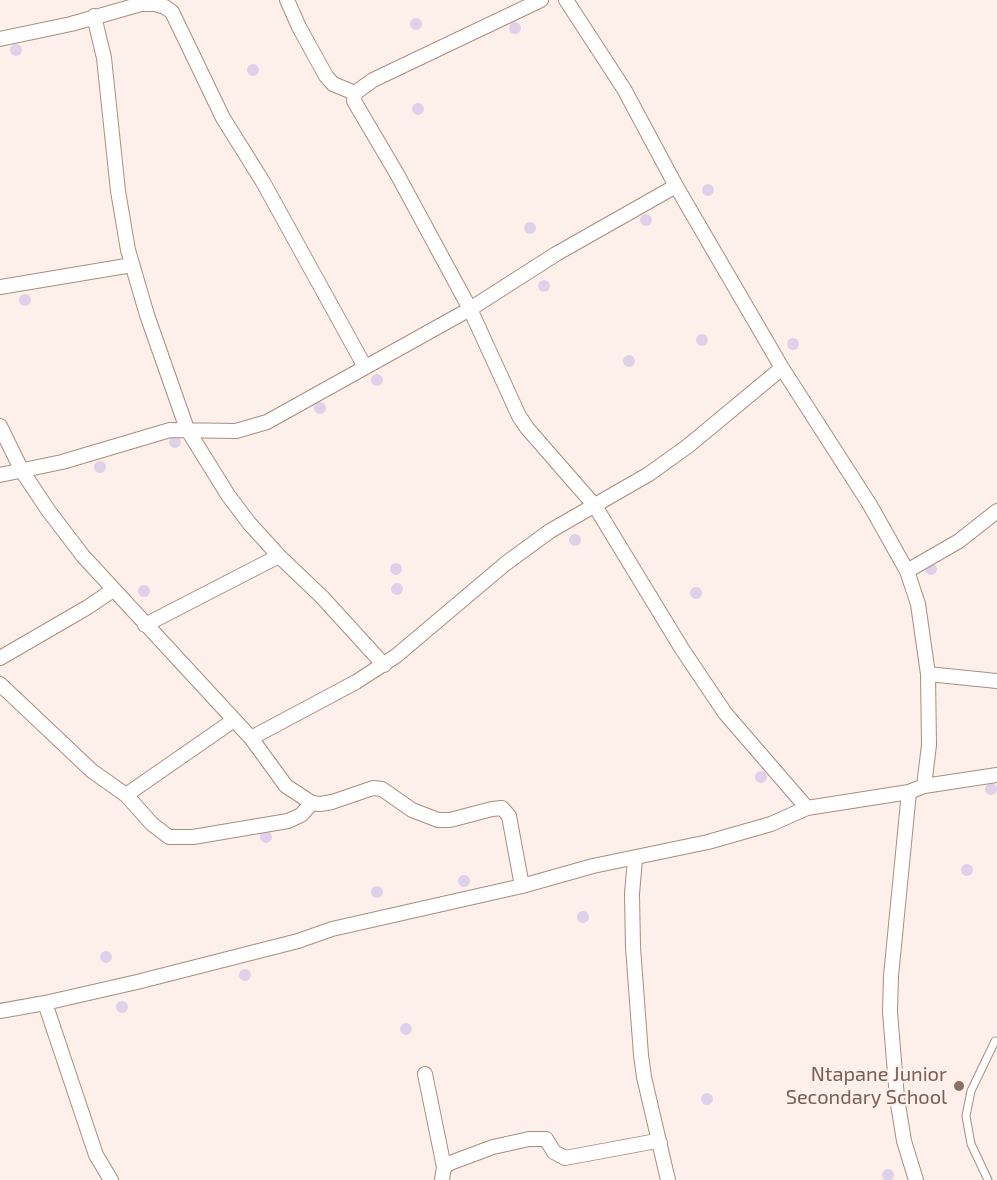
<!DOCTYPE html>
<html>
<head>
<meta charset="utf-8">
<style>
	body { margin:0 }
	canvas { display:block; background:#fdf0ea }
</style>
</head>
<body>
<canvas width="997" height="1180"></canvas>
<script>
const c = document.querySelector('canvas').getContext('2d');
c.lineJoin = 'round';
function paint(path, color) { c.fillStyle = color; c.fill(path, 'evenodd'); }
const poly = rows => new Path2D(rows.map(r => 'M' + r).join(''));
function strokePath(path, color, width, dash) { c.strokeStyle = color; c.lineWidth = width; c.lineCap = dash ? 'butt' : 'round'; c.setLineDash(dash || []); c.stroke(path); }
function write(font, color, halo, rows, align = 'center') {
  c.font = font + ' "Exo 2",sans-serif'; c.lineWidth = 4.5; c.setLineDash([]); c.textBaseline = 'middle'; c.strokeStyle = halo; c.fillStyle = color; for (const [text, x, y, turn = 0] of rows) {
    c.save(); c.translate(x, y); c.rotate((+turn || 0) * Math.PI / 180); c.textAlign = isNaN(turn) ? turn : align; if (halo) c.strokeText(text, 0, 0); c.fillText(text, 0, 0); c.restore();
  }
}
const building = poly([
	'410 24a6 6 0 1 1 12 0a6 6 0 1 1-12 0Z',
	'509 28a6 6 0 1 1 12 0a6 6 0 1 1-12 0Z',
	'10 50a6 6 0 1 1 12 0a6 6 0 1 1-12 0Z',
	'247 70a6 6 0 1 1 12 0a6 6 0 1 1-12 0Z',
	'412 109a6 6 0 1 1 12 0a6 6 0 1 1-12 0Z',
	'702 190a6 6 0 1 1 12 0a6 6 0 1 1-12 0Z',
	'640 220a6 6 0 1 1 12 0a6 6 0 1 1-12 0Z',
	'524 228a6 6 0 1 1 12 0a6 6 0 1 1-12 0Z',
	'538 286a6 6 0 1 1 12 0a6 6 0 1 1-12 0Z',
	'19 300a6 6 0 1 1 12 0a6 6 0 1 1-12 0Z',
	'696 340a6 6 0 1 1 12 0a6 6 0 1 1-12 0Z',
	'787 344a6 6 0 1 1 12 0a6 6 0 1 1-12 0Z',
	'623 361a6 6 0 1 1 12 0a6 6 0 1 1-12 0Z',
	'371 380a6 6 0 1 1 12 0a6 6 0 1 1-12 0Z',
	'314 408a6 6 0 1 1 12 0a6 6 0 1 1-12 0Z',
	'169 442a6 6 0 1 1 12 0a6 6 0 1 1-12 0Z',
	'94 467a6 6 0 1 1 12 0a6 6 0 1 1-12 0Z',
	'569 540a6 6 0 1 1 12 0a6 6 0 1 1-12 0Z',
	'390 569a6 6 0 1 1 12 0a6 6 0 1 1-12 0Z',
	'925 569a6 6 0 1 1 12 0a6 6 0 1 1-12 0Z',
	'391 589a6 6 0 1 1 12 0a6 6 0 1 1-12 0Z',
	'138 591a6 6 0 1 1 12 0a6 6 0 1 1-12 0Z',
	'690 593a6 6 0 1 1 12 0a6 6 0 1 1-12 0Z',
	'755 777a6 6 0 1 1 12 0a6 6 0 1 1-12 0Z',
	'985 789a6 6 0 1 1 12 0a6 6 0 1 1-12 0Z',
	'260 837a6 6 0 1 1 12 0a6 6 0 1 1-12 0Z',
	'961 870a6 6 0 1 1 12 0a6 6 0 1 1-12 0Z',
	'458 881a6 6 0 1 1 12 0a6 6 0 1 1-12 0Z',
	'371 892a6 6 0 1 1 12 0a6 6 0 1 1-12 0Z',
	'577 917a6 6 0 1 1 12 0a6 6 0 1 1-12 0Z',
	'100 957a6 6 0 1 1 12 0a6 6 0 1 1-12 0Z',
	'239 975a6 6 0 1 1 12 0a6 6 0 1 1-12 0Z',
	'116 1007a6 6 0 1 1 12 0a6 6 0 1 1-12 0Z',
	'400 1029a6 6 0 1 1 12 0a6 6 0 1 1-12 0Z',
	'701 1099a6 6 0 1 1 12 0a6 6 0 1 1-12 0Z',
	'882 1175a6 6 0 1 1 12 0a6 6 0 1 1-12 0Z'
]);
const lane = poly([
	[988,1180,971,1144,966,1116,971,1091,995,1041]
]);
const street = poly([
	[287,0,299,27,326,76,333,84,355,93],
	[541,0,373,80,355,93,354,101,397,174,470,309,519,416,527,428,595,506,682,649,725,713,807,808],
	[566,0,624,89,676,186,782,368,870,505,907,571,918,604,928,674,929,745,924,786],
	[94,16,104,58,118,191,128,250,147,315,187,429,228,495,249,523,279,556,322,597,384,665],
	[0,39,71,24,141,4,155,4,165,7,172,12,223,118,263,182,365,367],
	[0,287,132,265],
	[0,426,22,471,48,510,83,556,251,738,356,682,396,656,505,564,550,531,649,474,688,446,782,368],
	[0,475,62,462,170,430,236,431,267,422,470,309,556,254,676,186],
	[907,571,959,541,997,511],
	[145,625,279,556],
	[0,658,88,607,113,590],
	[928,674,997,681],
	[0,684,92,771,126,795],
	[234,720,126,795,152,824,169,837,193,837,288,821,301,815,312,803],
	[251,738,286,786,312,803,320,804,332,802,373,788,382,789,412,810,438,820,450,820,492,809,502,808,509,816,522,886],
	[909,792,891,976,890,1012,897,1098,904,1141,916,1180],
	[635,859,632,894,633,947,641,1055,644,1077,668,1180],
	[45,1003,96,1155,111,1180],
	[0,1011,45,1003,137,982,298,941,332,929,522,886,593,866,708,842,771,824,807,808,909,792,924,786,997,775],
	[425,1074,444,1167],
	[442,1180,444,1167,450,1163,493,1147,529,1139,546,1139,554,1152,565,1158,651,1142,660,1143]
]);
const markers = [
	[959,1086,6,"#8d6e63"]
];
const educationNames = [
	["Ntapane Junior",947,1074],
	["Secondary School",947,1097]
];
paint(building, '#e0d1eb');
strokePath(lane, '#a98d7f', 9);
strokePath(street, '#a98d7f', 16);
strokePath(lane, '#fff', 7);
strokePath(street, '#fff', 14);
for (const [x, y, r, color] of markers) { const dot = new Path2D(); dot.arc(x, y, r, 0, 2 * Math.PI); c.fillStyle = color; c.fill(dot); strokePath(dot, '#fdf0ea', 2); }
write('20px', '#785e54', '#fdf0ea', educationNames, 'right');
</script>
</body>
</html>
